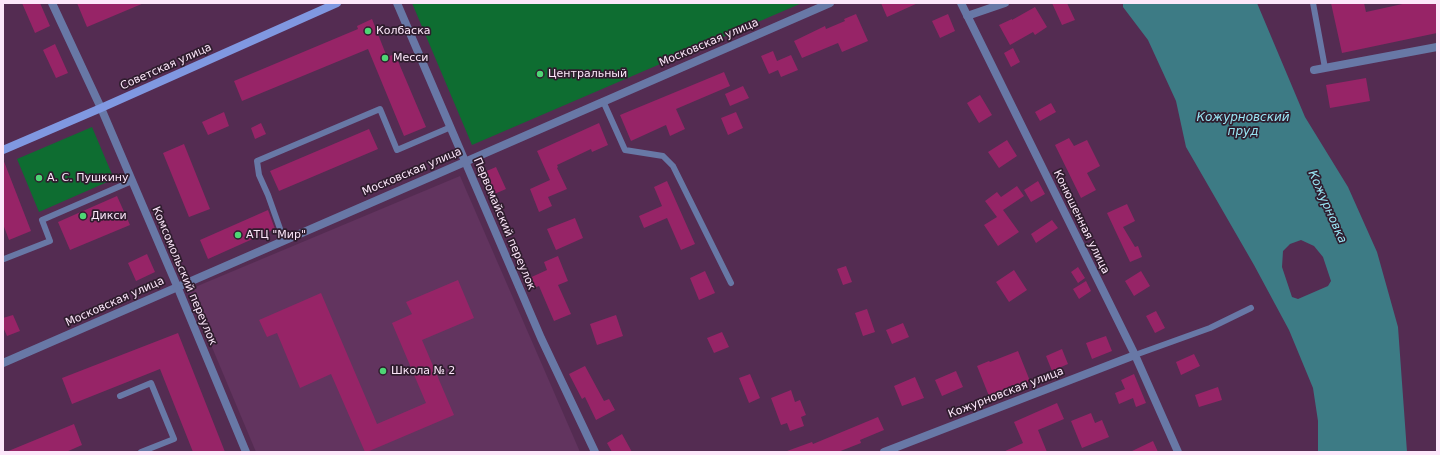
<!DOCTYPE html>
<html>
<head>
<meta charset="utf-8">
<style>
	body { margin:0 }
	#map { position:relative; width:1440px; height:455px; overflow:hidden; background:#542c52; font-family:"DejaVu Sans",sans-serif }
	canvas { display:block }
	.frame { position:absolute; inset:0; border:4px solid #fce7fa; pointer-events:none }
</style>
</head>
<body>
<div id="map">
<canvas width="1440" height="455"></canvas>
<div class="frame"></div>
</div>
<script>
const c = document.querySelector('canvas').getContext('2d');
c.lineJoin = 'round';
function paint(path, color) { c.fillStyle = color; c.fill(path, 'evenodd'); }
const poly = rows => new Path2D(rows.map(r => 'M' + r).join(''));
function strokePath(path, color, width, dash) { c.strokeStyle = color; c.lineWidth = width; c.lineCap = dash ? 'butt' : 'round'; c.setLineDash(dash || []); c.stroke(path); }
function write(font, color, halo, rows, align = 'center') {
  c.font = font + ' "DejaVu Sans",sans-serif'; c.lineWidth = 3.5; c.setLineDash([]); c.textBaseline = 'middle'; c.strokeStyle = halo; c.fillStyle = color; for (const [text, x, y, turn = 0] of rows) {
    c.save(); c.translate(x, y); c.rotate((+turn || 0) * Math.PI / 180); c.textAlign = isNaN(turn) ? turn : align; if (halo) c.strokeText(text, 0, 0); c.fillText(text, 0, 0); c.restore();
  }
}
const built = poly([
	[460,176,580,452,256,452,188,290]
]);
const green = poly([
	[412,3,802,3,472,145],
	[92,127,114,179,39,212,17,159]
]);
const water = poly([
	[1123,3,1257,3,1305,117,1348,187,1377,252,1398,327,1407,452,1318,452,1318,421,1313,388,1289,330,1254,265,1186,147,1176,101,1148,40,1123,7],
	[1301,240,1314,246,1323,257,1331,281,1328,286,1298,299,1292,297,1282,267,1283,251,1290,244]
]);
const building = poly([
	[22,3,40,3,50,26,35,33],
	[77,3,144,3,87,27],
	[881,3,918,3,887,17],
	[1052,3,1067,3,1075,20,1062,25],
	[1331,3,1364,3,1366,12,1407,3,1437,3,1437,33,1342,53],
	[1035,7,1047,27,1035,35,1033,32,1010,45,999,25,1012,19,1012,20],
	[856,14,868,41,842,52,838,43,802,58,794,41,825,26,826,29,845,21,844,19],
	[948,14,955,31,940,38,932,21],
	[372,19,387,57,395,54,426,127,404,136,368,49,242,101,234,81,358,29,357,26],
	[55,44,68,73,56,78,43,50],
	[1013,48,1020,62,1011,67,1004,53],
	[773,51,777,61,791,55,798,70,781,77,778,70,769,74,761,56],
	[724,72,730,86,676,109,685,129,670,136,666,125,631,141,620,115],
	[1366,78,1370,101,1330,108,1326,85],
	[743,86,749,98,730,106,725,94],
	[980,95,992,115,979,123,967,103],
	[1051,103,1056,112,1040,121,1035,112],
	[224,112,229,126,208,135,202,122],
	[736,112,743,128,728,135,721,118],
	[261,123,266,134,255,139,251,128],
	[599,123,608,145,592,152,591,149,557,165,558,167,557,168,567,189,548,197,552,206,539,212,530,189,550,180,537,151],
	[369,129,378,149,279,191,270,171],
	[1069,138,1074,146,1087,140,1100,166,1087,173,1096,190,1081,198,1055,145],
	[1007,140,1017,156,999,168,988,152],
	[184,144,210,209,189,217,163,153],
	[3,159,31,231,9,240,3,224],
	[496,167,506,189,492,195,482,173],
	[667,181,695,244,681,250,667,218,644,228,639,216,662,206,654,187],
	[1038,181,1045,194,1031,202,1024,190],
	[1017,186,1024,196,1003,210,1019,232,998,246,984,225,997,217,985,201,997,192,1001,197],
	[117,196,130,225,70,250,58,222],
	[1127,204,1135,221,1123,227,1135,247,1138,246,1142,257,1130,262,1107,213],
	[268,210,275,229,208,259,200,240],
	[575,218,583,238,556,250,547,229],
	[1052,220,1058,228,1036,243,1031,234],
	[147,254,155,272,136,281,128,263],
	[558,256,568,281,558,285,571,314,554,321,539,286,529,290,525,280,547,270,544,262],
	[846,266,852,282,843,285,837,269],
	[1078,267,1085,278,1078,283,1071,272],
	[1014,270,1027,290,1009,302,996,282],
	[705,271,715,293,699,300,690,278],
	[1141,271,1150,286,1134,296,1125,281],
	[458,280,474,318,422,340,454,415,367,452,365,452,331,374,300,388,277,333,267,337,259,320,321,293,377,424,426,403,392,323,412,314,406,302],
	[1086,281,1091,291,1079,299,1073,289],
	[867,309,875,332,863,336,855,313],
	[1156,311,1165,328,1155,333,1146,316],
	[13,315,20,331,7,336,3,327,3,318],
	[616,315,623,336,597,345,590,324],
	[903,323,909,337,892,344,886,330],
	[722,332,729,347,714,353,707,338],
	[178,333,225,452,193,452,160,369,72,404,62,378],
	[1106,336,1112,351,1092,359,1086,343],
	[1062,349,1068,364,1052,371,1046,356],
	[1018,351,1030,381,989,396,977,366,989,361,990,362],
	[1194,354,1200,366,1181,375,1176,362],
	[585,366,604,401,609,399,615,410,596,420,585,397,582,399,569,374],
	[956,371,963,387,942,396,935,380],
	[750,374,760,398,749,403,739,378],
	[1134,374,1146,403,1136,407,1133,398,1119,404,1115,393,1125,389,1121,380],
	[915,377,924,398,902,406,894,386],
	[1218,387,1222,400,1199,407,1195,395],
	[791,390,795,402,800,400,806,415,801,417,804,426,790,431,787,423,781,425,771,398],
	[1057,403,1064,419,1038,430,1047,452,1003,452,1023,443,1014,422],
	[1091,413,1095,423,1102,420,1109,437,1082,448,1071,421],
	[878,417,884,430,860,440,861,443,838,452,788,452,787,451,812,442,813,444],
	[74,424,82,445,66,452,6,452],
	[622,434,632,452,612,452,607,443],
	[1153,441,1158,452,1130,452]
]);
const service = poly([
	[1313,3,1325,68],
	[603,101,625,150,663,156,673,166,731,283],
	[284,240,268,195,259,175,257,161,380,109,397,150,451,127],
	[4,259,50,241,42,220,132,181],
	[1135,355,1210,328,1251,308],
	[120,396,151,383,174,439,141,452]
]);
const minor = poly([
	[52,3,101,108],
	[961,3,1135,355,1178,452],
	[967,16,1005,3],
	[1314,70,1437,47],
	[3,363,830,3],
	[884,452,1135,355]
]);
const tertiary = poly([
	[397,3,541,338,595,452],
	[101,108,177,286,246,452]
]);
const secondary = poly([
	[3,150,101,108,337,3]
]);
const markers = [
	[368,31,4,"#4ed675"],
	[385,58,4,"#4ed675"],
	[540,74,4,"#4ed675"],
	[39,178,4,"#4ed675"],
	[83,216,4,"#4ed675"],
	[238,235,4,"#4ed675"],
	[383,371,4,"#4ed675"]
];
const poiNames = [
	["Колбаска",376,31],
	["Месси",393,58],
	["Центральный",548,74],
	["А. С. Пушкину",47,178],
	["Дикси",91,216],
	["АТЦ \"Мир\"",246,235],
	["Школа № 2",391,371]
];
const streetNames = [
	["Московская улица",709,43,-23],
	["Советская улица",166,67,-24],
	["Московская улица",412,172,-23],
	["Конюшенная улица",1081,222,64],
	["Первомайский переулок",504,224,67],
	["Комсомольский переулок",184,276,67],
	["Московская улица",115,302,-24],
	["Кожурновская улица",1006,393,-21]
];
const waterNames = [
	["Кожурновский",1243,118],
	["пруд",1243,132],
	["Кожурновка",1327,207,66]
];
paint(built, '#62345f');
paint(green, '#0e6d31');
paint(water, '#3d7b85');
paint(building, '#972467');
strokePath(service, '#6878a6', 6);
strokePath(minor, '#6878a6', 8);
strokePath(tertiary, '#6878a6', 8);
strokePath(secondary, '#8098e1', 8);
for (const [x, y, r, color] of markers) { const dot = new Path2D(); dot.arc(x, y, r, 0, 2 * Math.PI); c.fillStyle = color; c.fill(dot); strokePath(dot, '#2f1d2e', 1.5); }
write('11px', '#fce7fa', '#2f1d2e', poiNames, 'left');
write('11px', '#fce7fa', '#2f1d2e', streetNames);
write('italic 12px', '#99e5f3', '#2f1d2e', waterNames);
</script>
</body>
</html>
